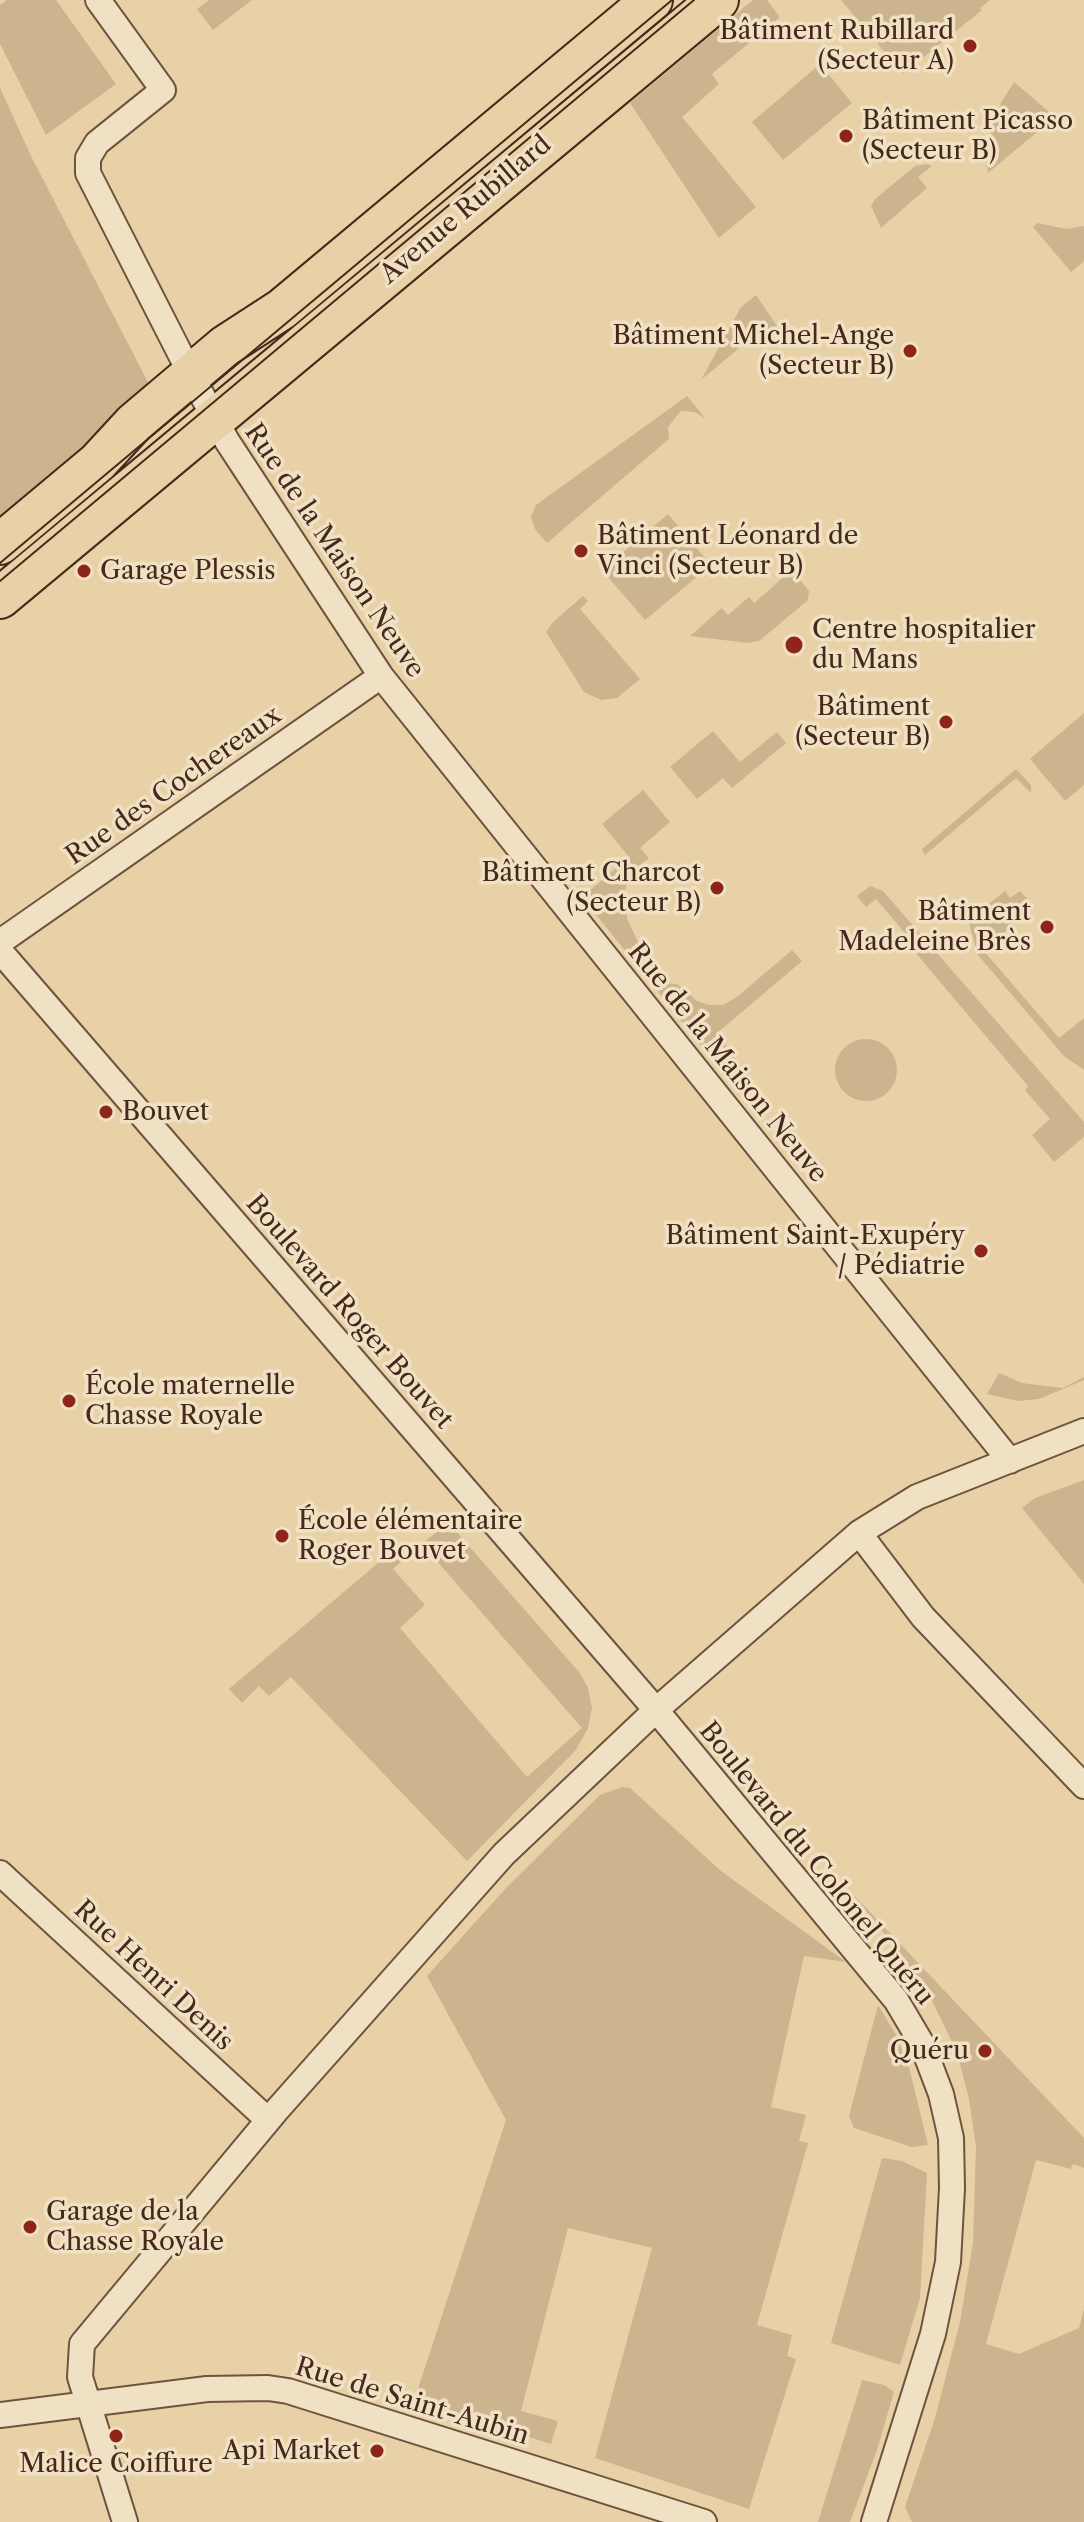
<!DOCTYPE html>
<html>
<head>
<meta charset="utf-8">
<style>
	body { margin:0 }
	canvas { display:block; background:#e8d1a6 }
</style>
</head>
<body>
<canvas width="1084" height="2522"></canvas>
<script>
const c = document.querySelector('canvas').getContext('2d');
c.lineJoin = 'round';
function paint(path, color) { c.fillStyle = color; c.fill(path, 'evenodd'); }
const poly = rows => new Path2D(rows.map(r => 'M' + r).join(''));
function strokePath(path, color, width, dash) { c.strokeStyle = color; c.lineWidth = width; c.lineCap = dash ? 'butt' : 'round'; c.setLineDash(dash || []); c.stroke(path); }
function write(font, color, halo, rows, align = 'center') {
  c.font = font + ' "Libre Caslon Text",serif'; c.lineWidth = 7; c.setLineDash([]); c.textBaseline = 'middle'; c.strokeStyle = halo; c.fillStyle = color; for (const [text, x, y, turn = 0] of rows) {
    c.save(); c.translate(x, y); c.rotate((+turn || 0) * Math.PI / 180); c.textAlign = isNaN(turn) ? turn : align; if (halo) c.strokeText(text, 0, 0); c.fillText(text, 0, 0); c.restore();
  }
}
const green = poly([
	[7,0,56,0,116,84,46,135,0,44,0,5],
	[209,0,252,0,213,30,197,9],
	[753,0,767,0,780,17,712,74,719,84,682,117,756,207,719,238,630,103],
	[841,0,990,0,980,8,982,10,903,74],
	[820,64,852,103,783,160,752,122],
	[1014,82,1055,117,988,173,983,150,1002,101],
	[0,88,32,158,152,390,0,515],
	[927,164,932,166,918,177,927,188,881,228,871,206,875,199,915,166],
	[1037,223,1067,229,1084,226,1084,261,1071,272,1033,227],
	[756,295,777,326,768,334,763,328,701,380,741,307],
	[687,396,706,419,695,412,681,411,668,427,669,439,547,543,535,529,531,517,536,505],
	[668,514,711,565,645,620,602,570],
	[776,564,800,580,809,591,808,600,759,641,748,643,690,636,722,608,728,615,749,597,754,603,786,575],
	[583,596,588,601,580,609,640,679,617,698,601,700,584,692,546,632,553,622],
	[1084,713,1084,785,1065,801,1030,759],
	[713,731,740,762,777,732,786,743,732,788,723,778,697,799,670,767],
	[1016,769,1031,785,1031,793,1016,778,925,855,922,849],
	[643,790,670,822,640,848,649,858,633,871,625,889,627,919,643,952,643,959,638,967,582,897,629,857,602,824],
	[870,886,883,891,1084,1122,1084,1137,1054,1162,1032,1135,1050,1119,1025,1090,1028,1086,914,951,917,947,876,899,866,907,857,896],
	[1005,891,1010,898,1020,891,1035,907,983,950,1059,1038,1084,1018,1084,1070,1064,1056,978,955,968,920],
	[792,950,802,961,716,1034,749,1075,734,1087,655,988,667,983,677,984,697,1001,709,1005,723,1005,737,997],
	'835 1070a31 31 0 1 1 62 0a31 31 0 1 1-62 0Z',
	[999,1373,1022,1383,1063,1388,1084,1377,1084,1380,1039,1399,1018,1401,987,1394],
	[1084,1480,1084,1584,1022,1508,1035,1498],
	[448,1522,579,1672,588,1688,592,1708,588,1728,575,1751,467,1861,291,1677,269,1696,259,1686,242,1703,229,1689,397,1547,406,1557,393,1569,425,1605,400,1628,527,1777,582,1728,422,1544],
	[622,1787,630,1788,721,1871,846,1962,804,1956,771,2107,806,2115,799,2141,808,2143,757,2325,792,2335,787,2356,796,2359,749,2509,595,2458,652,2248,568,2228,521,2411,558,2421,551,2444,414,2401,506,2120,427,1976,506,1888,600,1795],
	[851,1892,1084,2138,1084,2168,1073,2164,1071,2169,1036,2160,986,2344,1019,2354,1079,2328,1084,2309,1084,2522,912,2522,905,2507,935,2418,960,2322,973,2243,976,2147,969,2099,957,2052,932,2001,903,1957],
	[878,2005,895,2033,909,2067,928,2145,912,2147,854,2128,849,2116],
	[882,2158,902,2161,927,2173,920,2298,900,2365,831,2343],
	[862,2380,884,2385,894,2392,877,2450,850,2522,818,2522]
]);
const street = poly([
	[98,0,163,90,97,143,88,158,88,173,191,375,227,441,381,676,1010,1461],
	[0,942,381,676],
	[0,951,656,1710,896,2000,922,2044,941,2094,951,2138,952,2188,948,2262,933,2334,874,2522],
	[859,1533,923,1617,1084,1786],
	[0,1873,268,2120],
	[0,2415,207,2389,268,2388,288,2391,704,2522],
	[125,2522,80,2377,82,2344,276,2111,504,1854,656,1710,859,1533,917,1497,1084,1431]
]);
const primary = poly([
	[0,544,98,462,134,423,225,346,282,309,652,0],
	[0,598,718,0]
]);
const tram = poly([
	[0,563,672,0],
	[0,581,694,0]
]);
const markers = [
	[970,46,8,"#8f2418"],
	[846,136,8,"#8f2418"],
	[910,351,8,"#8f2418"],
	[581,551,8,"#8f2418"],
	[84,571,8,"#8f2418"],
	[794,645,10,"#8f2418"],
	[946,722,8,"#8f2418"],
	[717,888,8,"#8f2418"],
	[1047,927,8,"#8f2418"],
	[106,1112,8,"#8f2418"],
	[981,1251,8,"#8f2418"],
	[69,1401,8,"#8f2418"],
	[282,1536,8,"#8f2418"],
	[985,2051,8,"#8f2418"],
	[30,2227,8,"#8f2418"],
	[116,2436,8,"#8f2418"],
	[377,2451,8,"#8f2418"]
];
const poiNames = [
	["Bâtiment Rubillard",954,31],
	["(Secteur A)",954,61],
	["Bâtiment Picasso",862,121,"left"],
	["(Secteur B)",862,151,"left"],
	["Bâtiment Michel-Ange",894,336],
	["(Secteur B)",894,366],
	["Bâtiment Léonard de",597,536,"left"],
	["Vinci (Secteur B)",597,566,"left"],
	["Garage Plessis",100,571,"left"],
	["Centre hospitalier",812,630,"left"],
	["du Mans",812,660,"left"],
	["Bâtiment",930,707],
	["(Secteur B)",930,737],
	["Bâtiment Charcot",701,873],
	["(Secteur B)",701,903],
	["Bâtiment",1031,912],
	["Madeleine Brès",1031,942],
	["Bouvet",122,1112,"left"],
	["Bâtiment Saint-Exupéry",965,1236],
	["/ Pédiatrie",965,1266],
	["École maternelle",85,1386,"left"],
	["Chasse Royale",85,1416,"left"],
	["École élémentaire",298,1521,"left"],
	["Roger Bouvet",298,1551,"left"],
	["Quéru",969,2051],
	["Garage de la",46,2212,"left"],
	["Chasse Royale",46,2242,"left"],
	["Api Market",361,2451],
	["Malice Coiffure",116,2464,"center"]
];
const streetNames = [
	["Avenue Rubillard",466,210,-40],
	["Rue de la Maison Neuve",334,551,56],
	["Rue des Cochereaux",174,786,-35],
	["Rue de la Maison Neuve",727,1063,51],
	["Boulevard Roger Bouvet",349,1312,49],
	["Boulevard du Colonel Quéru",816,1864,51],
	["Rue Henri Denis",153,1976,43],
	["Rue de Saint-Aubin",412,2402,17]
];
paint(green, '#ccb48e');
strokePath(street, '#6e533e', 28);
strokePath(primary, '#46291b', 44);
strokePath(street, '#f0e1c5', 24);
strokePath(primary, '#e8d1a6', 40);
strokePath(tram, '#46291b', 2);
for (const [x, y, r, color] of markers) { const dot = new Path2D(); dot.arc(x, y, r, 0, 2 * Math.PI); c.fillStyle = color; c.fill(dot); strokePath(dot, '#f0e1c5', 3); }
write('26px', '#46291b', '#f0e1c5', poiNames, 'right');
write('26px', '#46291b', '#f0e1c5', streetNames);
</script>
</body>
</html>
